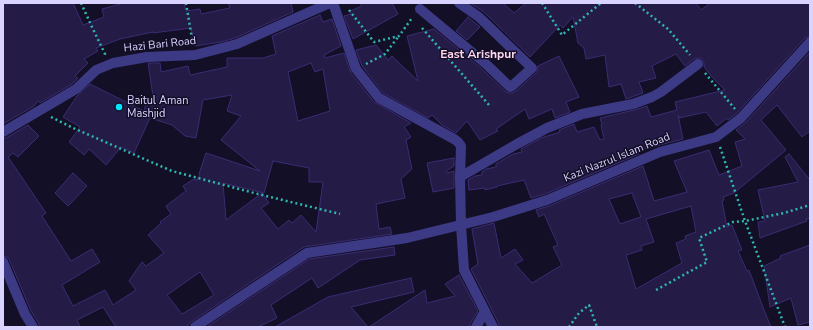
<!DOCTYPE html>
<html>
<head>
<meta charset="utf-8">
<style>
	body { margin:0 }
	#map { position:relative; width:813px; height:330px; overflow:hidden; background:#130f26; font-family:"Nunito Sans",sans-serif }
	canvas { display:block }
	.frame { position:absolute; inset:0; border:4px solid #d9d4ff; pointer-events:none }
</style>
</head>
<body>
<div id="map">
<canvas width="813" height="330"></canvas>
<div class="frame"></div>
</div>
<script>
const c = document.querySelector('canvas').getContext('2d');
c.lineJoin = 'round';
function paint(path, color) { c.fillStyle = color; c.fill(path, 'evenodd'); }
const poly = rows => new Path2D(rows.map(r => 'M' + r).join(''));
function strokePath(path, color, width, dash) { c.strokeStyle = color; c.lineWidth = width; c.lineCap = dash ? 'butt' : 'round'; c.setLineDash(dash || []); c.stroke(path); }
function write(font, color, halo, rows, align = 'center') {
  c.font = font + ' "Nunito Sans",sans-serif'; c.lineWidth = 3; c.setLineDash([]); c.textBaseline = 'middle'; c.strokeStyle = halo; c.fillStyle = color; for (const [text, x, y, turn = 0] of rows) {
    c.save(); c.translate(x, y); c.rotate((+turn || 0) * Math.PI / 180); c.textAlign = isNaN(turn) ? turn : align; if (halo) c.strokeText(text, 0, 0); c.fillText(text, 0, 0); c.restore();
  }
}
const building = poly([
	[3,3,73,3,83,25,104,17,102,9,124,3,184,3,186,11,200,9,201,14,230,8,228,3,291,3,293,12,235,38,221,42,195,46,191,28,153,33,153,32,120,39,96,48,98,51,84,59,88,63,75,76,78,78,72,84,40,103,38,101,34,106,3,124,3,3],
	[360,3,392,3,398,14,353,39,344,16,351,14,350,11,362,6,360,3],
	[470,3,503,3,514,13,526,3,696,3,701,10,710,3,810,3,810,36,805,38,737,113,728,120,727,118,717,126,706,112,679,118,678,115,683,139,656,146,638,150,639,154,545,194,531,198,524,180,497,186,497,187,485,190,485,188,469,190,468,180,475,176,482,175,482,172,486,169,496,167,496,164,513,154,522,152,521,149,541,138,560,132,559,130,574,124,577,132,594,127,600,140,604,139,601,125,602,124,600,118,634,110,647,106,651,117,677,110,675,102,725,90,713,78,704,67,704,63,701,58,698,58,694,59,685,66,676,54,652,66,656,78,639,82,643,93,626,99,621,84,609,87,605,55,586,59,584,48,578,43,573,17,563,28,560,25,530,57,484,12,470,3],
	[320,15,323,22,332,19,341,46,324,55,325,58,344,53,351,73,374,102,411,123,404,127,411,137,406,140,412,169,401,179,405,198,376,204,379,229,390,227,392,234,304,247,191,322,186,327,116,327,103,307,77,320,80,327,39,327,39,324,31,311,9,259,7,257,3,256,3,138,6,138,28,125,39,136,18,157,13,153,8,157,46,213,42,216,71,261,92,249,100,262,62,285,73,306,105,290,113,305,136,290,129,281,142,262,146,266,164,253,148,235,161,223,160,222,171,214,166,206,186,191,183,186,194,179,197,180,198,177,200,176,199,174,206,153,260,171,221,140,241,116,227,111,232,95,203,100,196,138,185,136,172,125,150,118,134,153,121,147,106,165,89,149,84,155,69,142,80,127,63,117,77,96,90,84,144,111,147,100,154,103,148,63,160,63,161,72,188,66,190,75,227,67,227,58,263,58,276,54,272,36,320,15],
	[311,63,315,72,323,69,330,111,298,121,288,72,311,63],
	[273,161,309,168,309,182,323,182,316,232,301,215,292,223,289,220,278,229,261,208,269,203,262,193,226,220,223,183,264,193,273,161],
	[200,272,214,295,182,314,167,295,200,272],
	[468,17,480,27,467,40,456,31,468,17],
	[434,29,482,69,506,92,509,93,512,93,516,91,536,73,538,69,538,66,559,56,579,97,566,102,570,112,555,118,552,109,529,119,525,109,496,129,498,131,480,140,467,121,456,133,442,125,432,115,428,118,383,93,362,66,356,50,376,45,388,60,392,56,418,81,407,36,434,29],
	[810,52,810,131,802,137,777,105,761,120,786,150,734,193,723,197,724,200,722,201,727,227,732,225,742,250,738,251,747,271,749,270,764,310,771,327,499,327,499,324,471,269,478,264,472,229,494,223,501,258,515,249,523,260,515,264,532,283,562,265,553,247,558,245,544,214,539,217,536,210,549,206,643,166,654,201,687,192,674,161,709,150,719,175,742,166,735,142,745,139,736,130,746,122,810,52],
	[632,193,641,217,620,224,609,199,632,193],
	[691,206,696,232,685,236,686,239,676,243,682,263,636,289,626,255,642,250,641,246,654,242,646,219,691,206],
	[789,154,810,180,810,218,806,219,807,221,760,238,758,222,765,221,758,190,798,182,785,157,789,154],
	[454,158,454,166,446,171,447,173,454,171,454,188,433,192,427,163,454,158],
	[73,173,87,186,68,206,55,193,73,173],
	[810,245,810,322,798,325,791,298,770,307,764,266,781,258,780,256,810,245],
	[394,247,395,255,360,260,318,288,312,278,271,305,277,318,258,327,209,327,208,326,309,259,394,247],
	[459,275,478,311,470,324,470,327,369,327,425,290,427,303,455,296,445,284,459,275],
	[411,278,414,292,351,307,368,327,275,327,328,297,411,278]
]);
const path = poly([
	[81,3,92,27,105,54,105,55],
	[186,3,193,45],
	[542,3,562,35,601,3],
	[635,3,668,29,690,55],
	[349,10,374,42,399,36,412,18],
	[422,28,489,105],
	[366,64,385,54,398,37],
	[705,73,735,109],
	[51,117,73,128,172,171,254,193,340,214],
	[720,147,745,221,785,327],
	[656,290,707,262,699,238,733,222,745,221,784,213,810,205],
	[569,327,579,313,589,305,597,327]
]);
const minor = poly([
	[333,3,356,69,379,98,454,139,458,142,461,146,460,177,461,225,464,270,493,327],
	[420,9,486,64,510,87,512,86,532,68,509,46,479,17,459,3],
	[3,132,76,89,96,70,113,63,147,57,195,55,237,44,330,3],
	[460,177,517,144,547,128,582,114,633,104,652,97,661,92,698,64],
	[3,262,25,314,33,327],
	[195,327,307,253,407,238,493,217,547,200,660,152,716,137,741,118,810,42],
	[476,327,485,311]
]);
const markers = [
	[119,107,4,"#00e5ff"]
];
const streetNames = [
	["Hazi Bari Road",160,45,-6],
	["Kazi Nazrul Islam Road",617,158,-22]
];
const poiNames = [
	["Baitul Aman",127,101],
	["Mashjid",127,114]
];
const neighbourhoodNames = [
	["East Arishpur",478,55]
];
paint(building, '#241b47');
strokePath(building, '#3b2d73', 1);
strokePath(path, '#2fb8b0', 2.5, [2, 3]);
strokePath(minor, '#3d3a85', 10);
for (const [x, y, r, color] of markers) { const dot = new Path2D(); dot.arc(x, y, r, 0, 2 * Math.PI); c.fillStyle = color; c.fill(dot); strokePath(dot, '#130f26', 1.5); }
write('11px', '#d9d4ff', '#130f26', streetNames);
write('11px', '#d9d4ff', '#130f26', poiNames, 'left');
write('bold 12px', '#ffd6f0', '#130f26', neighbourhoodNames);
</script>
</body>
</html>
